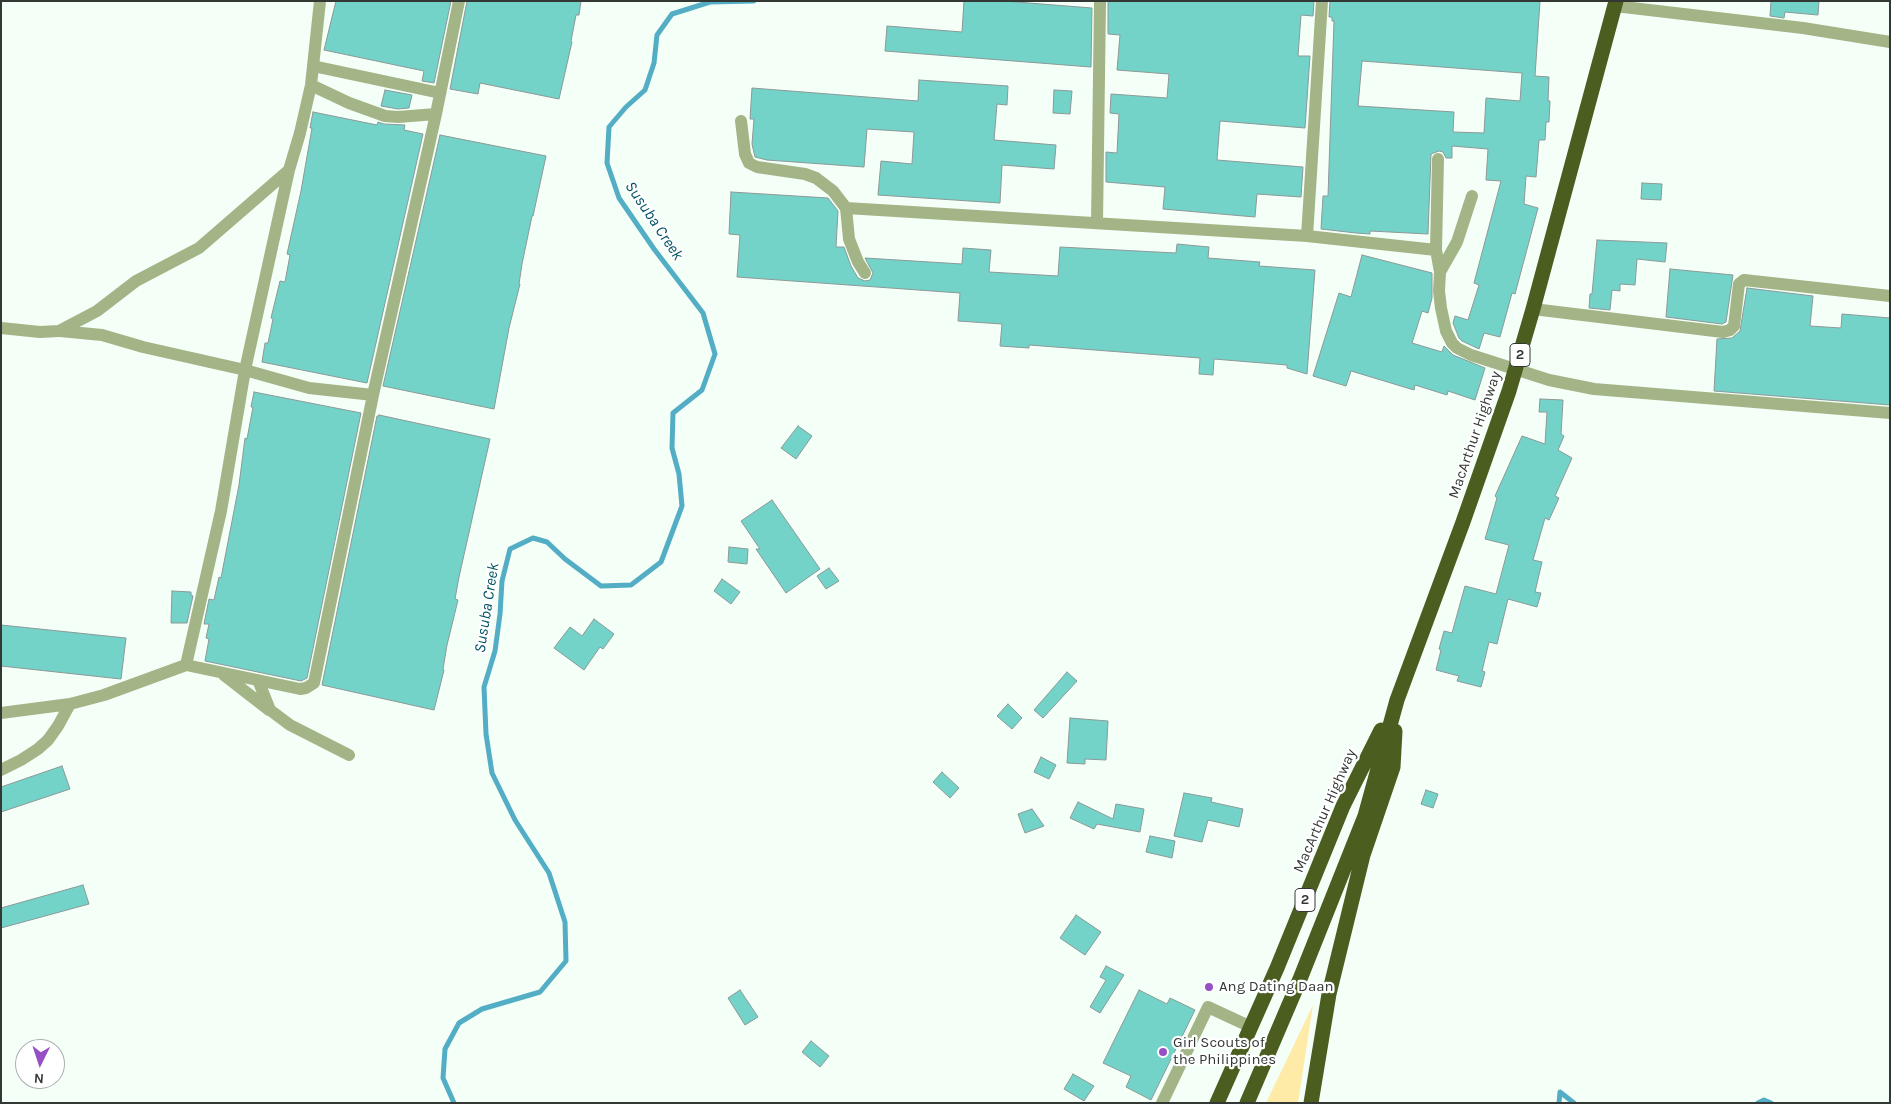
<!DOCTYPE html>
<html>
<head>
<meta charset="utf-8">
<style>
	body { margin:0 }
	#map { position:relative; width:1891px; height:1104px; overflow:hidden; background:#f3fff7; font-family:Karla,sans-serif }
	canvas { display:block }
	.frame { position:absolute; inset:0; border:2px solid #333835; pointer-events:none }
	.north { position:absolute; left:15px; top:1039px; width:50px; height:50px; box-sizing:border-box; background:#fff; border:1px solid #adafae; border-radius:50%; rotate:184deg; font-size:14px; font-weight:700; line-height:20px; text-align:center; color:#333835 }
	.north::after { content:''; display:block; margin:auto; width:18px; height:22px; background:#9650c4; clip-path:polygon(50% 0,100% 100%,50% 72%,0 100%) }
</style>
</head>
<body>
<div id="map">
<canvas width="1891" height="1104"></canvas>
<div class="frame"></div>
<div class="north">N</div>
</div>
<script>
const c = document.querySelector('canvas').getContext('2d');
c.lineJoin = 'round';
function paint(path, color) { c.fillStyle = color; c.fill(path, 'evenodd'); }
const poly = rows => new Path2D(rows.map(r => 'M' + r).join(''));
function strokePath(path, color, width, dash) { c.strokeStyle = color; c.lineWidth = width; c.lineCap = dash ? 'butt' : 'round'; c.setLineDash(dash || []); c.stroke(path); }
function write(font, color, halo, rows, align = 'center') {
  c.font = font + ' Karla,sans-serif'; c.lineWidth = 4.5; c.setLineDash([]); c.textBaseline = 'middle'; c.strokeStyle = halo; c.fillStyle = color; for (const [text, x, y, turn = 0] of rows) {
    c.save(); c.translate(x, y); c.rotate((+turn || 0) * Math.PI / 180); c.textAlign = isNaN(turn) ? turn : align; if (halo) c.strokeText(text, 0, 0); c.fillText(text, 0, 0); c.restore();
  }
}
const green = poly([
	[1313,1005,1298,1103,1266,1103]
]);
const stream = poly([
	[454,1103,443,1078,445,1049,459,1023,482,1009,540,992,566,961,565,922,549,873,515,820,492,773,486,734,484,687,495,651,500,614,502,581,510,549,533,538,547,542,565,559,601,586,631,585,661,562,682,506,679,474,672,448,673,413,702,390,715,354,703,313,654,249,619,198,607,163,609,127,626,107,645,90,654,63,657,35,672,14,710,2,754,1],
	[1559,1103,1560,1092,1574,1103],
	[1758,1103,1764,1100,1771,1103]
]);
const building = poly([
	[336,1,451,1,434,83,422,81,424,71,324,50,336,1],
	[467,1,581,1,579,15,576,15,571,41,572,42,559,99,480,83,478,94,450,89,467,1],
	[964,1,1004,1,1092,8,1091,67,885,51,887,26,962,32,964,1],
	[1108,1,1314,1,1313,16,1301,15,1298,56,1310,56,1305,128,1220,121,1217,160,1303,167,1301,197,1257,194,1255,217,1163,209,1165,187,1106,182,1106,152,1117,153,1119,114,1110,113,1111,94,1167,98,1169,74,1117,70,1120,35,1108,34,1108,1],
	[1330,1,1540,1,1535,76,1549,77,1548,101,1550,101,1549,122,1546,122,1545,140,1539,140,1536,177,1526,176,1524,204,1538,208,1515,294,1512,293,1500,337,1484,333,1479,349,1462,341,1459,338,1453,323,1455,316,1468,320,1479,285,1474,283,1501,181,1486,180,1488,149,1452,146,1452,158,1446,158,1443,152,1439,151,1431,154,1428,234,1370,231,1370,234,1356,233,1321,229,1323,196,1328,196,1334,21,1332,21,1332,17,1329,17,1330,1],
	[1362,61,1522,73,1520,101,1486,98,1484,133,1453,132,1454,112,1358,106,1362,61],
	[1771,1,1819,1,1818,15,1785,12,1784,18,1770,16,1771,1],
	[919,80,1008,86,1007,105,997,104,994,140,1056,145,1054,169,1002,165,1000,203,878,195,881,161,912,164,914,132,867,129,864,167,767,160,755,157,752,144,754,119,750,119,752,88,918,101,919,80],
	[385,90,412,95,409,108,398,109,381,106,385,90],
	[1054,90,1072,91,1070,114,1053,113,1054,90],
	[313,112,377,125,378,122,384,124,405,125,404,130,423,134,367,383,262,362,265,343,268,343,273,319,271,318,280,281,285,282,290,255,287,254,301,191,312,128,310,128,313,112],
	[440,135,546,156,533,216,532,216,522,264,519,284,520,284,509,328,494,409,383,386,440,135],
	[1642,183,1662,184,1661,200,1641,199,1642,183],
	[731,192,828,198,838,211,836,247,844,247,851,266,858,278,865,281,870,280,873,273,865,258,962,264,963,248,991,250,989,272,1058,276,1060,247,1176,253,1177,244,1209,247,1208,258,1260,262,1259,266,1315,270,1307,374,1287,368,1287,365,1214,359,1213,375,1199,374,1200,358,1029,345,1029,348,1000,346,1002,324,958,321,960,293,737,277,740,235,729,234,731,192],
	[1597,240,1667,243,1665,262,1637,259,1635,285,1620,284,1620,291,1612,290,1610,310,1589,308,1590,294,1592,294,1597,240],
	[1362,255,1432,273,1432,298,1428,313,1422,311,1412,343,1442,352,1444,346,1453,355,1485,368,1475,400,1448,391,1447,395,1415,385,1414,390,1351,371,1346,386,1313,376,1339,293,1351,297,1362,255],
	[1670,269,1733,275,1726,322,1722,324,1666,317,1670,269],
	[1747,288,1813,296,1810,326,1841,328,1842,314,1890,318,1890,405,1714,391,1717,339,1732,338,1740,331,1747,288],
	[254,392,361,413,307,678,301,681,205,661,209,639,206,638,209,624,204,624,209,599,214,600,219,577,221,578,239,485,245,438,247,439,253,407,251,407,254,392],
	[1540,399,1563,400,1561,434,1564,436,1558,450,1572,458,1555,496,1559,498,1549,520,1545,518,1533,560,1542,562,1535,592,1541,593,1537,607,1508,599,1497,644,1489,642,1482,671,1485,672,1481,687,1457,681,1459,676,1436,670,1441,650,1439,649,1444,631,1452,633,1465,586,1496,594,1509,545,1485,539,1497,498,1495,496,1522,436,1545,444,1547,412,1539,412,1540,399],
	[379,415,490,439,459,577,455,599,458,600,447,645,443,669,444,670,434,710,322,685,377,416,379,416,379,415],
	[798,426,812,436,796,459,781,448,798,426],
	[772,500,820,569,786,593,756,549,760,549,741,521,772,500],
	[729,547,748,549,747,564,728,562,729,547],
	[829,568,839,581,826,589,817,576,829,568],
	[722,579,740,592,731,604,714,591,722,579],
	[172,591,191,592,191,595,193,596,187,623,171,623,172,591],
	[594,619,614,634,603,649,600,647,584,670,554,648,570,627,582,636,594,619],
	[1,625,126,638,121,679,1,666,1,625],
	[1067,672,1077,681,1043,718,1034,710,1067,672],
	[1008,704,1022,718,1012,729,997,716,1008,704],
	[1070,718,1108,721,1106,760,1085,759,1085,764,1067,763,1070,718],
	[1041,757,1056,765,1049,779,1034,772,1041,757],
	[62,766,70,789,1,812,1,787,62,766],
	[942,772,959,788,950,798,933,782,942,772],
	[1426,790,1438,794,1433,808,1421,804,1426,790],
	[1184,793,1212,798,1211,802,1243,809,1239,827,1208,820,1202,842,1174,836,1184,793],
	[1078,802,1113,819,1116,804,1144,809,1140,832,1097,824,1094,829,1070,818,1078,802],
	[1032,809,1044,826,1025,833,1018,814,1032,809],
	[1150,836,1175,841,1172,858,1146,852,1150,836],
	[83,885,89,904,1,928,1,908,83,885],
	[1076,915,1101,932,1085,955,1060,938,1076,915],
	[1106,966,1124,975,1100,1013,1090,1007,1106,980,1100,977,1106,966],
	[740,990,758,1017,745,1025,728,998,740,990],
	[1139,990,1167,1004,1170,998,1195,1010,1151,1100,1126,1087,1131,1076,1103,1063,1139,990],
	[811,1041,829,1056,820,1067,802,1052,811,1041],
	[1073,1074,1094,1086,1084,1101,1064,1089,1073,1074]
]);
const minor = poly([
	[1615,6,1803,28,1890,42],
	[313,66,440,93],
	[311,85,349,103,385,116,398,117,436,114],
	[741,121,745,154,749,163,757,167,805,174,816,178,833,191,846,208,1307,236,1322,1],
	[846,208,849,239,858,262,865,273],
	[1097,223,1100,2],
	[1307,236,1436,250,1440,272,1439,291,1441,308,1446,331,1452,343,1457,348,1471,355,1549,380,1594,389,1890,413],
	[1436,250,1438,159],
	[1440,272,1457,242,1472,196],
	[1533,309,1723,332,1730,330,1734,326,1739,284,1744,280,1890,296],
	[1,328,40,332,59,331,97,311,136,281,199,248,289,170,300,133,311,85,320,1],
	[60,331,102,335,143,347,245,370,309,388,373,395],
	[186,665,221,511,245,370,289,170],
	[224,675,269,710],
	[258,680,270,710,290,725,349,755],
	[1,713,70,704,104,695,186,665,300,689,306,688,314,683,373,395,436,114,459,1],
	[1,770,21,760,38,749,48,740,58,726,70,704],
	[1162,1103,1208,1007,1251,1027]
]);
const highway = poly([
	[1217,1103,1277,968,1343,806,1381,730],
	[1247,1103,1300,979,1365,816,1397,700,1463,522,1509,391,1533,309,1616,1],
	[1311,1103,1329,994,1363,855,1393,767,1395,731]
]);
const markers = [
	[1209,987,5,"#9650c4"],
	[1163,1052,5,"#9650c4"]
];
const shields = [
	[1520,355,20],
	[1305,900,20]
];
const shieldNames = [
	["2",1520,355],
	["2",1305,900]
];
const streetNames = [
	["MacArthur Highway",1475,435,-71],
	["MacArthur Highway",1325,811,-66]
];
const poiNames = [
	["Ang Dating Daan",1219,987],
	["Girl Scouts of",1173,1043],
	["the Philippines",1173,1060]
];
const waterNames = [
	["Susuba Creek",654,221,56],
	["Susuba Creek",487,608,-81]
];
paint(green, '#ffeba8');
strokePath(stream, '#53aec5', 5);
paint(building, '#74d3c9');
strokePath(building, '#8b9997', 1);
strokePath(minor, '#a3b586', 12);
strokePath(highway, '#4b5e20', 15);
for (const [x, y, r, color] of markers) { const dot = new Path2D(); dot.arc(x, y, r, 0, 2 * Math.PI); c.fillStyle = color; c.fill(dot); strokePath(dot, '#fff', 2); }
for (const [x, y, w] of shields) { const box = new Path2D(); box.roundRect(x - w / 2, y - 11.5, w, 23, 4); c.fillStyle = '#fff'; c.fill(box); strokePath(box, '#333835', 1); }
write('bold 14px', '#333835', null, shieldNames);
write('15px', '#333835', '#fff', streetNames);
write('15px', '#333835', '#fff', poiNames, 'left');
write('italic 16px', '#035566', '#fff', waterNames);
</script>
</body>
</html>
